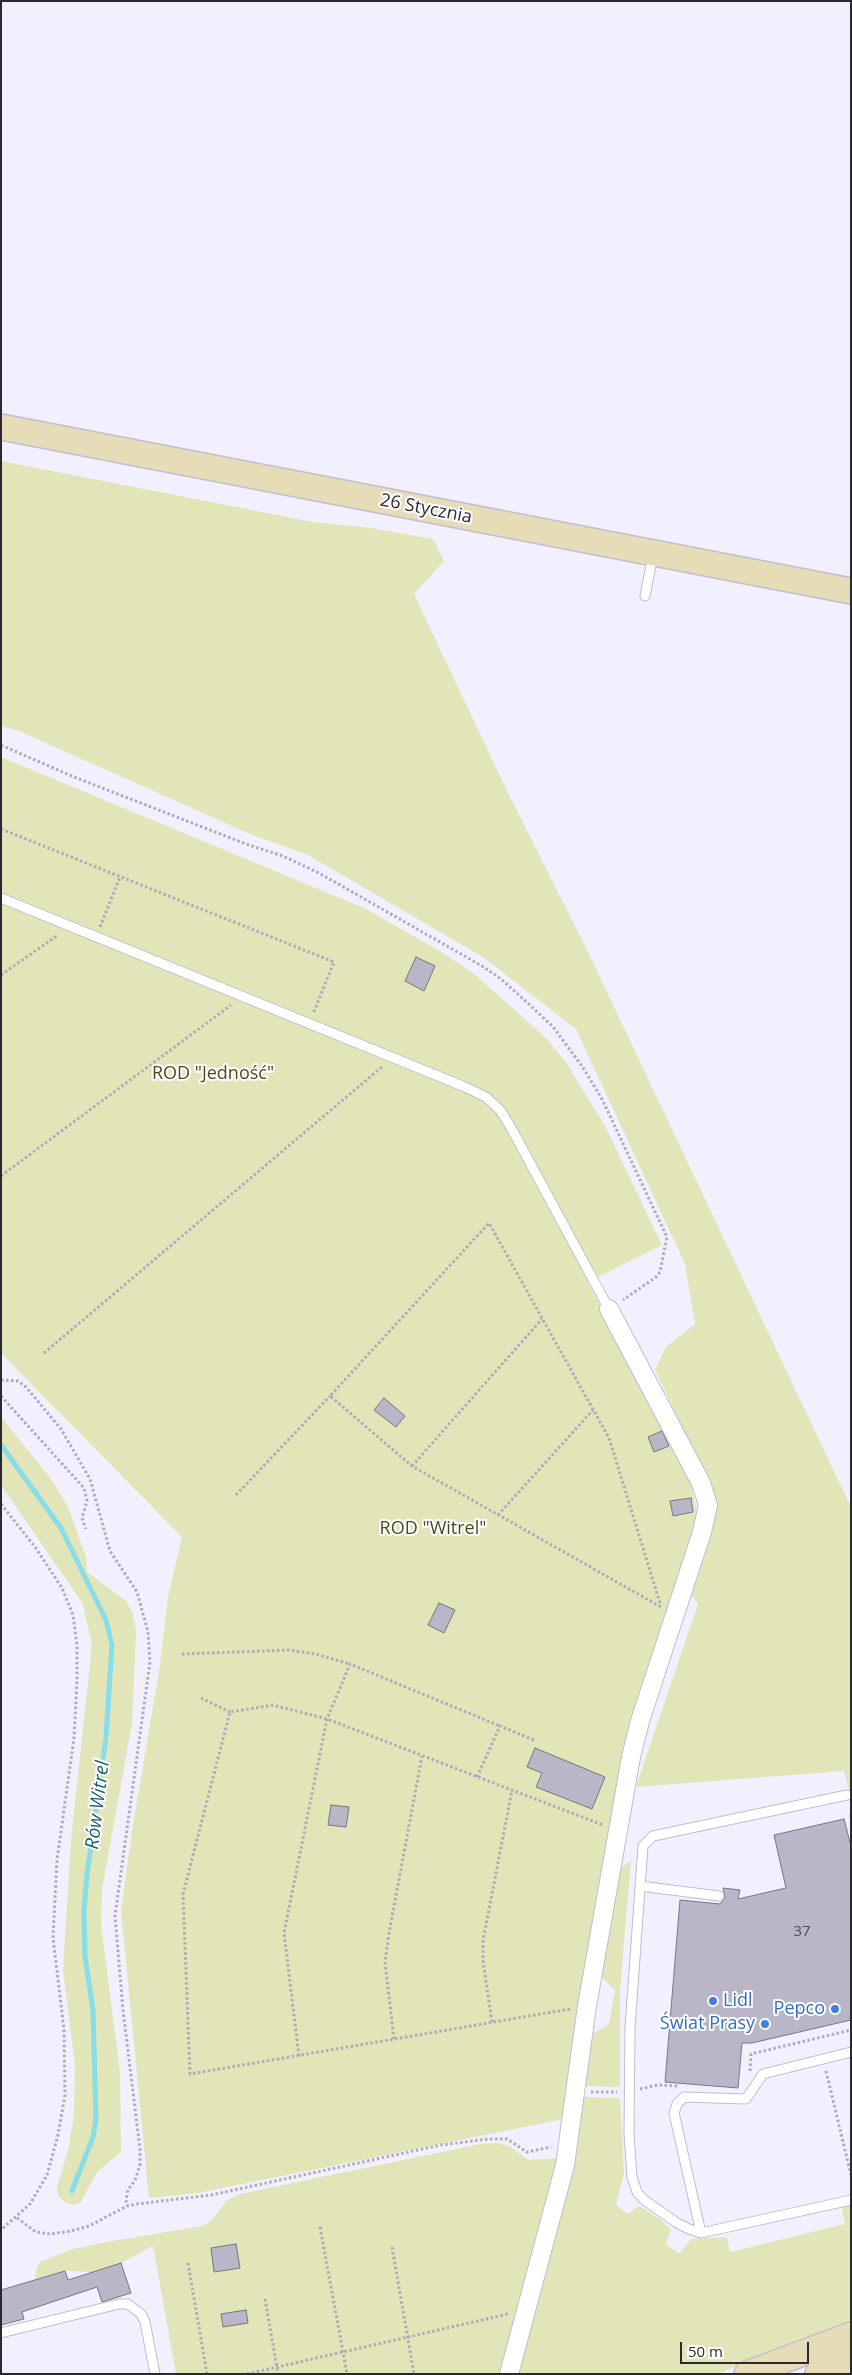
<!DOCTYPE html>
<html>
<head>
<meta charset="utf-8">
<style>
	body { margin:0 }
	#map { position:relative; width:852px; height:2375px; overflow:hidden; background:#f2f0fe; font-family:"Open Sans",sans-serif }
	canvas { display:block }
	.frame { position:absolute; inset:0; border:2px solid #2a2930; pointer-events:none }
	.scale { position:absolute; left:680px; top:2342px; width:129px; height:22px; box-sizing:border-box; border:2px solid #2a2930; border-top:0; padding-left:6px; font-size:15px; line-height:18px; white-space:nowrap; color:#2a2930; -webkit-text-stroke:4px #fff; paint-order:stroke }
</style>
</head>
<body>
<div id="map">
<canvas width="852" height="2375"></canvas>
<div class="frame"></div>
<div class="scale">50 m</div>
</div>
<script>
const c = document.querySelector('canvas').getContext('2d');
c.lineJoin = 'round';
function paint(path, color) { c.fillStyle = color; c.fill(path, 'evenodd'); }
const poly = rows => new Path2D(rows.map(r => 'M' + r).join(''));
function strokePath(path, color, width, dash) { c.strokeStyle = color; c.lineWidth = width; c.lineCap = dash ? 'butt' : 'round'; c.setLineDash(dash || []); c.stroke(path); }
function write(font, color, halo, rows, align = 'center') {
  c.font = font + ' "Open Sans",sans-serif'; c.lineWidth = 4; c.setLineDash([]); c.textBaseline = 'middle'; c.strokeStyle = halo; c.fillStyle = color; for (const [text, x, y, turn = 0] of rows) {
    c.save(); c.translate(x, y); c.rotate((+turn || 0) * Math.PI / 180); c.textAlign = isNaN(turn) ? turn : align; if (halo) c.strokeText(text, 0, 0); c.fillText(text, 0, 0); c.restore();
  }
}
const green = poly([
	[1,461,313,522,371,528,433,539,444,561,414,594,507,791,587,950,851,1507,851,1797,844,1771,636,1787,698,1604,690,1593,718,1502,655,1370,666,1347,695,1324,685,1264,576,1029,483,957,308,855,250,834,19,731,1,726],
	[1,757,364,908,440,951,473,973,547,1039,567,1064,606,1128,662,1245,588,1282,675,1447,690,1480,699,1522,631,1733,564,2119,198,2193,149,2198,121,1911,132,1831,160,1665,168,1597,182,1537,1,1353],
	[1,1417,51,1479,68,1507,86,1557,87,1572,126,1601,133,1614,136,1631,132,1724,102,1889,101,1925,120,2072,121,2152,97,2172,80,2203,74,2205,64,2202,58,2195,57,2186,68,2151,74,2114,75,2065,63,1970,71,1840,92,1645,83,1604,1,1485],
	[631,1861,620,1989,620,2087,584,2086,591,2035,609,2024,615,1990,600,1976,618,1869],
	[584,2097,620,2098,624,2173,616,2205,627,2214,639,2206,661,2220,671,2230,666,2244,679,2254,691,2239,727,2237,730,2252,845,2224,842,2208,851,2206,851,2322,717,2374,515,2374,537,2292],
	[498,2143,509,2146,528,2160,560,2158,504,2374,176,2374,153,2246,121,2263,92,2272,65,2271,35,2279,37,2267,40,2262,69,2250,101,2243,202,2226,211,2221,226,2201,240,2194,480,2144]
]);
const stream = poly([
	[1,1445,61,1528,106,1620,112,1645,106,1737,87,1874,84,1911,85,1957,93,2010,96,2119,93,2137,72,2191]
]);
const building = poly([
	[416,957,435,966,424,991,405,981,416,957],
	[384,1398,405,1416,396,1427,374,1410,384,1398],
	[662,1431,669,1446,654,1452,648,1437,662,1431],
	[691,1498,693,1512,673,1516,670,1501,691,1498],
	[439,1603,455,1610,444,1633,428,1625,439,1603],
	[535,1748,605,1777,592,1809,536,1787,542,1773,527,1767,535,1748],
	[331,1805,349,1807,346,1827,328,1825,331,1805],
	[844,1819,851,1846,851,2020,752,2043,742,2043,738,2088,665,2082,680,1900,720,1904,725,1897,723,1888,740,1890,738,1899,786,1888,774,1835,844,1819],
	[236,2244,240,2268,214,2272,211,2248,236,2244],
	[121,2263,131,2293,102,2302,97,2287,22,2312,24,2319,1,2325,1,2290,65,2271,68,2280,121,2263],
	[246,2310,248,2323,223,2327,221,2314,246,2310]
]);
const path = poly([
	[1,745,74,777,246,844,283,856,319,873,482,966,501,979,531,1006,553,1027,582,1066,602,1099,667,1237,660,1272,656,1277,623,1300],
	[1,829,334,962,313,1014],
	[100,927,120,877],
	[1,975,58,935],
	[1,1176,231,1005],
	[44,1353,383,1066],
	[1,1380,18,1381,26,1387,61,1429,90,1479,110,1551,137,1592,148,1632,150,1662,115,1916,123,2010,140,2149,140,2165,135,2180,128,2190,126,2200,127,2206],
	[1,1396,84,1488,87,1501,82,1518,86,1529],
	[412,1466,542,1319],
	[236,1495,330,1396],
	[1,1504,35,1547,62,1588,73,1615,77,1645,77,1681,74,1738,57,1860,53,1938,64,2030,65,2095,58,2135,47,2175,30,2204,1,2230],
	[498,1515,593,1410],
	[660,1603,609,1438,489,1223,330,1396,412,1466,661,1607],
	[182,1654,289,1650,315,1654,350,1664],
	[201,1698,230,1712],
	[477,1777,500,1726,536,1741],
	[850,1815,851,1816],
	[570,2009,190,2074,183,1894,230,1712,273,1705,327,1719,603,1825],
	[492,2022,483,1961,483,1941,512,1790],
	[394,2039,385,1962,389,1933,422,1756],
	[299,2056,284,1933,327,1719,350,1664,500,1726],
	[750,2071,751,2054,851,2030],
	[826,2071,851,2175],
	[640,2089,658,2085,679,2086],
	[591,2092,617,2092],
	[17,2218,36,2232,50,2234,71,2231,89,2226,127,2206,137,2204,211,2195,441,2145,488,2139,507,2139,527,2152,551,2147],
	[320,2227,347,2374],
	[392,2247,414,2374],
	[188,2263,207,2374],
	[265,2299,278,2374],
	[247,2374,508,2314]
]);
const lane = poly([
	[645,596,653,555],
	[1,898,465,1087,486,1097,500,1110,509,1124,609,1309],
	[640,1886,719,1896],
	[851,2052,763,2074,746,2099,684,2097,677,2104,674,2113,701,2233,851,2200],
	[701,2233,689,2229,677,2223,643,2199,637,2192,632,2177,629,2134,630,2028,643,1846,653,1836,847,1795],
	[1,2333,119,2304,128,2304,141,2314,145,2322,155,2374]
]);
const street = poly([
	[509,2374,565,2165,587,2006,631,1757,640,1721,702,1532,708,1505,701,1483,609,1309]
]);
const secondary = poly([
	[1,427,851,591],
	[747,2374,851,2335],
	[818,2374,851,2361]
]);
const markers = [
	[713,2001,5,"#3f7fe0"],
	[835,2009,5,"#3f7fe0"],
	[765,2024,5,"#3f7fe0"]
];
const numberNames = [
	["37",802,1932]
];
const streetNames = [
	["26 Stycznia",426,509,11]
];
const parkNames = [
	["ROD \"Jedność\"",213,1074],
	["ROD \"Witrel\"",433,1529]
];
const shopNames = [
	["Lidl",723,2001,"left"],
	["Pepco",825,2009],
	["Świat Prasy",755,2024]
];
const waterNames = [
	["Rów Witrel",98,1805,-83]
];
paint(green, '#e1e5b7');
strokePath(stream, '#87dde9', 5);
paint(building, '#b9b6c7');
strokePath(building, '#777584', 1);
strokePath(lane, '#c0bdce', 11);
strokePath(street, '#c0bdce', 20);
strokePath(secondary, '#c0bdce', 28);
strokePath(path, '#aeacb8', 3, [2.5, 2.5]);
strokePath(lane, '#fff', 9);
strokePath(street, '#fff', 18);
strokePath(secondary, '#e6ddb8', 25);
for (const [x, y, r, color] of markers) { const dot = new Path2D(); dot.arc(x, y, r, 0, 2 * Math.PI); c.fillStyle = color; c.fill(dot); strokePath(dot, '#fff', 2); }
write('15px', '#4e4c56', null, numberNames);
write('18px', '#2a2930', '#fff', streetNames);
write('18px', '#4a4c1b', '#fff', parkNames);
write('18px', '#366cbe', '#fff', shopNames, 'right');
write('italic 19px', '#1a616a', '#fff', waterNames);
</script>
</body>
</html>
